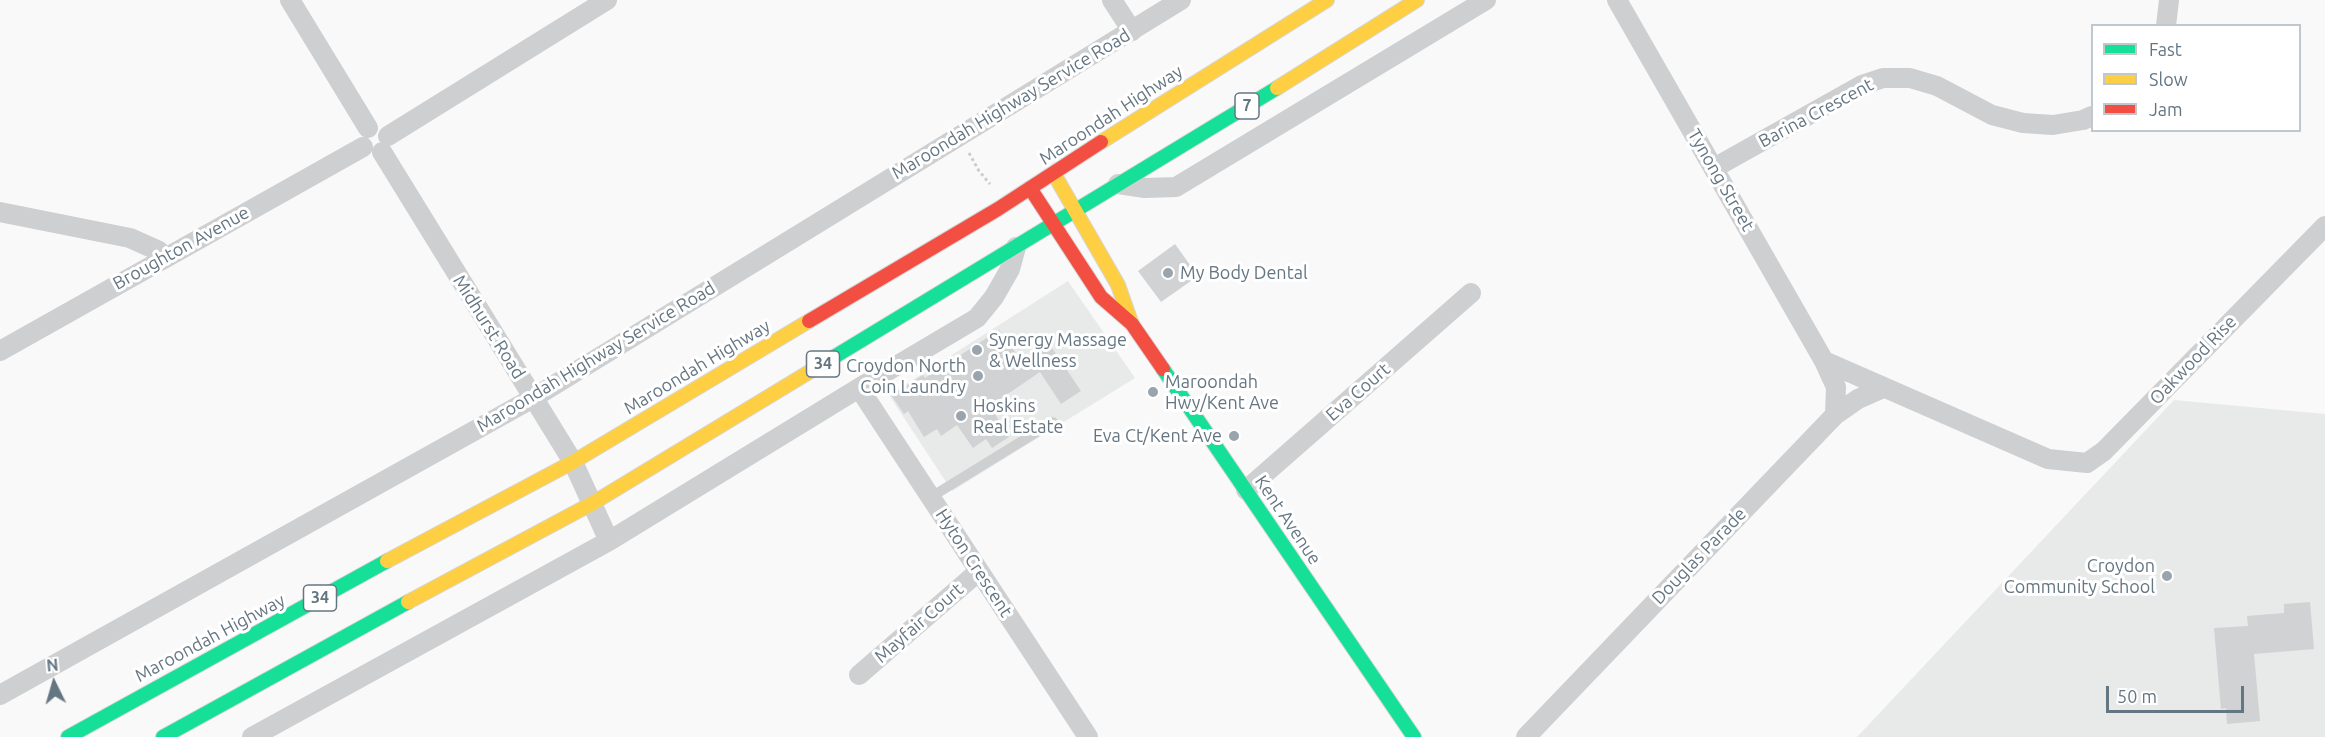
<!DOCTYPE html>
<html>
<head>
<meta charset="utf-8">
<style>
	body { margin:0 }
	#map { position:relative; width:2325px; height:737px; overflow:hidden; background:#f9f9f9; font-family:Ubuntu,sans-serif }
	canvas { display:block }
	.legend { position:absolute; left:2091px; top:24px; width:210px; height:108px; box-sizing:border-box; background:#fff; border:2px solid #c1c8cd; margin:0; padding:8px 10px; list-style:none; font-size:18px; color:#657683 }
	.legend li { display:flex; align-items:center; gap:12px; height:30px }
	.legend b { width:30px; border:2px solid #c1c8cd }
	.north { position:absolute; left:24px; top:653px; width:60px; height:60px; -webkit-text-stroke:4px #fff; paint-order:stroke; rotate:355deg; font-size:16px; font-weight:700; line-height:24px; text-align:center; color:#657683 }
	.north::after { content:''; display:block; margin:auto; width:21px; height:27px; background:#657683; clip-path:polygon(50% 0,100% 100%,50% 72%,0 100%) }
	.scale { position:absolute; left:2106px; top:686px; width:138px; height:27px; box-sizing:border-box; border:3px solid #657683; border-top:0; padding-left:8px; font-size:18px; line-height:21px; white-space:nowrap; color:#657683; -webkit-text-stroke:4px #fff; paint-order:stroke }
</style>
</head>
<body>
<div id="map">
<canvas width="2325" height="737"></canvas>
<ul class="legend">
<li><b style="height:8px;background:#16e098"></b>Fast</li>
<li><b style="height:8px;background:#ffcf43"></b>Slow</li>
<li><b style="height:8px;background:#f24e42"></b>Jam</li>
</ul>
<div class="north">N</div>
<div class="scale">50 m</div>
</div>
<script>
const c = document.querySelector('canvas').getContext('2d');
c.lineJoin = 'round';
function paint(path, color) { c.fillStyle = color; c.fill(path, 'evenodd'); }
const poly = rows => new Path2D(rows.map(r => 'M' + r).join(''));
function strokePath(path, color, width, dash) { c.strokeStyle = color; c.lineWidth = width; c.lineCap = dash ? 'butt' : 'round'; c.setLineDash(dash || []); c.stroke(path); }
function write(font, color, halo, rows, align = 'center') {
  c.font = font + ' Ubuntu,sans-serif'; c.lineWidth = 6; c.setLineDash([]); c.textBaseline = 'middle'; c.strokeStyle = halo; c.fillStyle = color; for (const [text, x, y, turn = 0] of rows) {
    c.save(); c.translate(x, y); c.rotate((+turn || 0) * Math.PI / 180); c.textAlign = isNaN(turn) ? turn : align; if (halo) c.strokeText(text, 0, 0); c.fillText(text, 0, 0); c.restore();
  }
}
const built = poly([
	[1068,281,1135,378,952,491,889,395],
	[2174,400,2325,414,2325,737,1857,737]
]);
const building = poly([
	[1175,244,1198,276,1161,302,1138,271],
	[999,330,1023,363,1050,345,1081,391,1061,404,1040,372,990,406,1009,437,992,448,986,439,973,448,957,425,941,436,937,429,924,437,908,411,904,414,891,395,923,375,925,378],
	[2310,602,2314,649,2254,654,2260,721,2227,724,2226,708,2221,709,2214,628,2248,626,2247,616,2284,613,2284,604]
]);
const path = poly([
	[969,153,979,171,990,184]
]);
const lane = poly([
	[931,497,1053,422]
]);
const street = poly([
	[290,0,368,128],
	[1112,0,1132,31],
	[1617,0,1824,361,1836,387,1835,415],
	[2166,26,2169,0],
	[388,136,607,0],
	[382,152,573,462,609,541],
	[1714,168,1862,85,1883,78,1910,78,1937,86,1992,115,2023,123,2053,125,2083,120,2092,116],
	[1118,184,1145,188,1176,187,1486,0],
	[0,212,130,238,159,251,164,258],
	[0,351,363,147],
	[1824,361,2048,459,2087,463,2104,451,2325,226],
	[859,388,1088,737],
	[1246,490,1471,293],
	[859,675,978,572],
	[0,695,533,398,1181,0],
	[252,737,609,541,859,388,977,318,994,297,1010,269,1016,247],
	[1526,737,1835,415,1858,399,1883,388]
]);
const fast = poly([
	[829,360,1277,88],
	[1163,369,1414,737],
	[68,737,387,561],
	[163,737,408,602]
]);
const slow = poly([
	[1277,88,1417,0],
	[1101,142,1327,0],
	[1054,174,1118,285,1131,322],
	[387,561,573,462,809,321],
	[408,602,593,503,829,360]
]);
const jam = poly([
	[1030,188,1101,297,1132,324,1163,369],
	[809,321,998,209,1101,142]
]);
const markers = [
	[1168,273,6,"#99a4ac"],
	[977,350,6,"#99a4ac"],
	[978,376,6,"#99a4ac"],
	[1153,392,6,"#99a4ac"],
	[961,416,6,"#99a4ac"],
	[1234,436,6,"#99a4ac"],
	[2167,576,6,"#99a4ac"]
];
const shields = [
	[1247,106,24],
	[823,364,33],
	[320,598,33]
];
const shieldNames = [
	["7",1247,106],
	["34",823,364],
	["34",320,598]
];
const streetNames = [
	["Maroondah Highway Service Road",1011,104,-31],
	["Barina Crescent",1816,113,-28],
	["Maroondah Highway",1111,115,-33],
	["Tynong Street",1721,180,60],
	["Broughton Avenue",181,248,-29],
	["Midhurst Road",489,327,58],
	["Maroondah Highway Service Road",596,357,-31],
	["Oakwood Rise",2193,360,-46],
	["Maroondah Highway",697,367,-31],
	["Eva Court",1358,392,-41],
	["Kent Avenue",1288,520,56],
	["Douglas Parade",1699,556,-46],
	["Hyton Crescent",974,563,57],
	["Mayfair Court",919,623,-41],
	["Maroondah Highway",210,638,-28]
];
const poiNames = [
	["My Body Dental",1180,273],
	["Synergy Massage",989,340],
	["& Wellness",989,361],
	["Croydon North",966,366,"right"],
	["Coin Laundry",966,387,"right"],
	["Maroondah",1165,382],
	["Hwy/Kent Ave",1165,403],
	["Hoskins",973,406],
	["Real Estate",973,427],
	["Eva Ct/Kent Ave",1222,436,"right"],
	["Croydon",2155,566,"right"],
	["Community School",2155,587,"right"]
];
paint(built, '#e8e9e9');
paint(building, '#d0d2d3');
strokePath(fast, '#d5d6d7', 16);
strokePath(slow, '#d5d6d7', 16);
strokePath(jam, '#d5d6d7', 16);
strokePath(path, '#cbcccd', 3, [3, 3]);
strokePath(lane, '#cecfd0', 10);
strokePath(street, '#cecfd0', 20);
strokePath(fast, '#16e098', 14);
strokePath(slow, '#ffcf43', 14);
strokePath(jam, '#f24e42', 14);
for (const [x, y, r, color] of markers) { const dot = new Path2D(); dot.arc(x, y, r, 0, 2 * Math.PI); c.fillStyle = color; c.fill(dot); strokePath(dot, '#fff', 2); }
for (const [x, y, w] of shields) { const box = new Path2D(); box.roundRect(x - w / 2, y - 13, w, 26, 4.5); c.fillStyle = '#fff'; c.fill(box); strokePath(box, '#657683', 1.5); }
write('bold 16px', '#657683', null, shieldNames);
write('18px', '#657683', '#fff', streetNames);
write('18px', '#657683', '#fff', poiNames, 'left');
</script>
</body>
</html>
